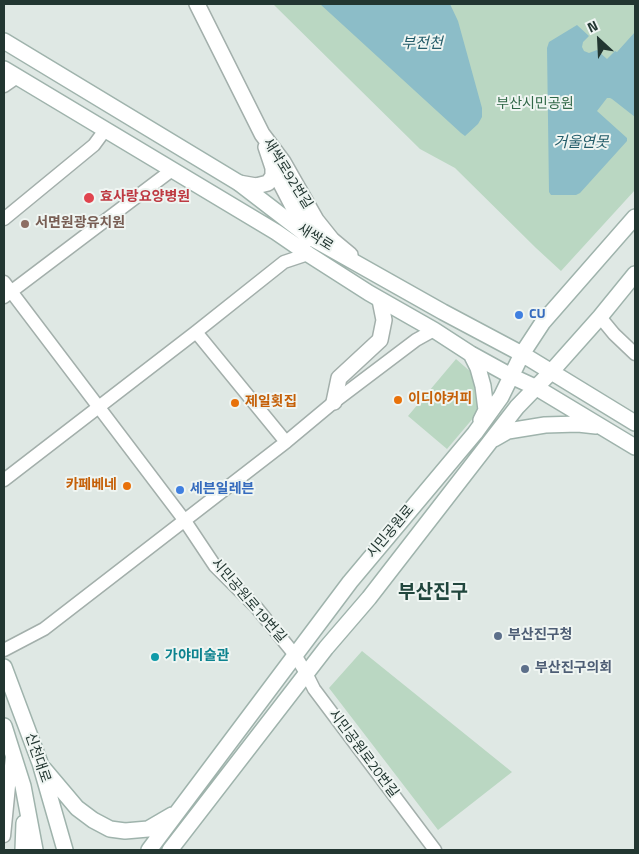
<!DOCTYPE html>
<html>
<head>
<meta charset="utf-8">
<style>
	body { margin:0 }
	#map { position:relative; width:639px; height:854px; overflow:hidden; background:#dfe8e4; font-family:"Titillium Web",sans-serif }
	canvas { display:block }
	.frame { position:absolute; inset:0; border:5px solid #223631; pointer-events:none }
	.north { position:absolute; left:574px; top:15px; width:50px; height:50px; -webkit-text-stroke:4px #eff5f2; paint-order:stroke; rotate:335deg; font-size:14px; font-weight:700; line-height:20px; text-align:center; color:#223631 }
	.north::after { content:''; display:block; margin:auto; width:18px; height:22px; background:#223631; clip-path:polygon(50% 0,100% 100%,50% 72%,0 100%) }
</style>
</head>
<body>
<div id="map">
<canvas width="639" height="854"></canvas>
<div class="frame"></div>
<div class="north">N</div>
</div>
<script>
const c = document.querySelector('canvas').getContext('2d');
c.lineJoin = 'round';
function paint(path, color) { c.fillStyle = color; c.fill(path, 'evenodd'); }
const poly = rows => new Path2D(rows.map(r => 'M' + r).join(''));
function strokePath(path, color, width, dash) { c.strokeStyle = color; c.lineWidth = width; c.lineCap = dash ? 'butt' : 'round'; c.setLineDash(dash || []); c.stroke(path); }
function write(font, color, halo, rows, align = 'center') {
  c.font = font + ' "Titillium Web","Noto Sans KR",sans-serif'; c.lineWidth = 4; c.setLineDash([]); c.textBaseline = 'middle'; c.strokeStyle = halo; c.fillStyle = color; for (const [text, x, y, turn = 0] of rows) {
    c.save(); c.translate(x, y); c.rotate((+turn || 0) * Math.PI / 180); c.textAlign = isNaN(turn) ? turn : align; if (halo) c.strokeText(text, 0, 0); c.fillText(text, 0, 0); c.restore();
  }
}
const green = poly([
	[273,4,635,4,635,190,561,271,536,248,455,168,420,149],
	[456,359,472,373,482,402,480,410,447,449,408,416],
	[362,651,512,772,438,830,329,688]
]);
const water = poly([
	[320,4,450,4,458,21,482,108,482,117,478,124,465,136,461,133],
	[577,25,589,36,583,42,582,47,584,51,589,53,597,50,607,59,615,51,617,52,635,32,635,117,612,99,610,98,607,98,597,111,627,138,627,141,580,193,576,195,551,195,549,192,547,48,549,42]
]);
const minor = poly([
	[4,86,17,77],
	[4,219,94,145,105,130],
	[4,282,185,521,215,566,256,607,295,655,306,673,314,689,435,850],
	[4,297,172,170],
	[600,317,614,334,635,354],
	[196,332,286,442],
	[4,480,196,332,284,262,308,254],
	[4,650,44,629,286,442,334,402,416,340,434,330],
	[4,836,12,756]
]);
const tertiary = poly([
	[197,4,262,134,283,162,316,220,332,240,350,255],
	[266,147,273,168,302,224,308,236,308,239],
	[239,183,256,186,268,183,273,176,273,168],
	[334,402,339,378,380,340,384,320,380,300]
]);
const secondary = poly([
	[4,41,239,183,308,236,443,312,522,354,635,423],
	[4,69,276,232,308,254,369,293,434,330,471,354,511,376,537,388,635,447],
	[471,354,478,368,483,386,486,410,481,420],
	[494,439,508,431,545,425,578,424,596,426],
	[4,667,40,763,65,850],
	[4,726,23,786,35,850],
	[44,769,77,808,93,820,110,829,125,831,148,829,172,815],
	[23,850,24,823],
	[149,850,350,582,475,433,501,397,522,354,543,322,635,217],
	[170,850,326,648,369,598,517,407,551,372,600,317,635,274]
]);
const markers = [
	[89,198,6,"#e0444e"],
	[25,224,5,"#8d6e63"],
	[519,315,5,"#3f7fe0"],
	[398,400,5,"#e8710a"],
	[235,403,5,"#e8710a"],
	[127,486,5,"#e8710a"],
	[180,490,5,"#3f7fe0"],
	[498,636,5,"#5c6f8a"],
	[155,657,5,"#0f9aa8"],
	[525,669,5,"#5c6f8a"]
];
const parkNames = [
	["부산시민공원",535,105]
];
const streetNames = [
	["새싹로92번길",287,174,58],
	["새싹로",315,238,32],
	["시민공원로",391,532,-50],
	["시민공원로19번길",248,601,49],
	["시민공원로20번길",363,754,53],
	["신천대로",37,758,71]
];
const healthNames = [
	["효사랑요양병원",100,198]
];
const educationNames = [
	["서면원광유치원",35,224]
];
const shopNames = [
	["CU",529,315],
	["세븐일레븐",190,490]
];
const foodNames = [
	["이디야커피",408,400],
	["제일횟집",245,403],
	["카페베네",117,486,"right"]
];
const serviceNames = [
	["부산진구청",508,636],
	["부산진구의회",535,669]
];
const cultureNames = [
	["가야미술관",165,657]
];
const waterNames = [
	["부전천",422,44],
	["거울연못",581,143]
];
const districtNames = [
	["부산진구",433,593]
];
paint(green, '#bad7c2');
paint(water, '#8cbdc8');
strokePath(minor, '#a3afab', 15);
strokePath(tertiary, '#a3afab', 18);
strokePath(secondary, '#9fb3ac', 18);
strokePath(minor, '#fff', 12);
strokePath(tertiary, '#fff', 15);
strokePath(secondary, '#fff', 15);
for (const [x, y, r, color] of markers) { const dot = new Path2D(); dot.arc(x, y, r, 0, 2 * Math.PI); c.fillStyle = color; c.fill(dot); strokePath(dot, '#eff5f2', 2); }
write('14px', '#316848', '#eff5f2', parkNames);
write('14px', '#223631', '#eff5f2', streetNames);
write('bold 14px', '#be3a42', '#eff5f2', healthNames, 'left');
write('bold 14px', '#785e54', '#eff5f2', educationNames, 'left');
write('bold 14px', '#366cbe', '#eff5f2', shopNames, 'left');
write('bold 14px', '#c56008', '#eff5f2', foodNames, 'left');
write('bold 14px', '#4e5e75', '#eff5f2', serviceNames, 'left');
write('bold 14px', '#0d838f', '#eff5f2', cultureNames, 'left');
write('italic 15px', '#245d6a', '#eff5f2', waterNames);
write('bold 19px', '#21463d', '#eff5f2', districtNames);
</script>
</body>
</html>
